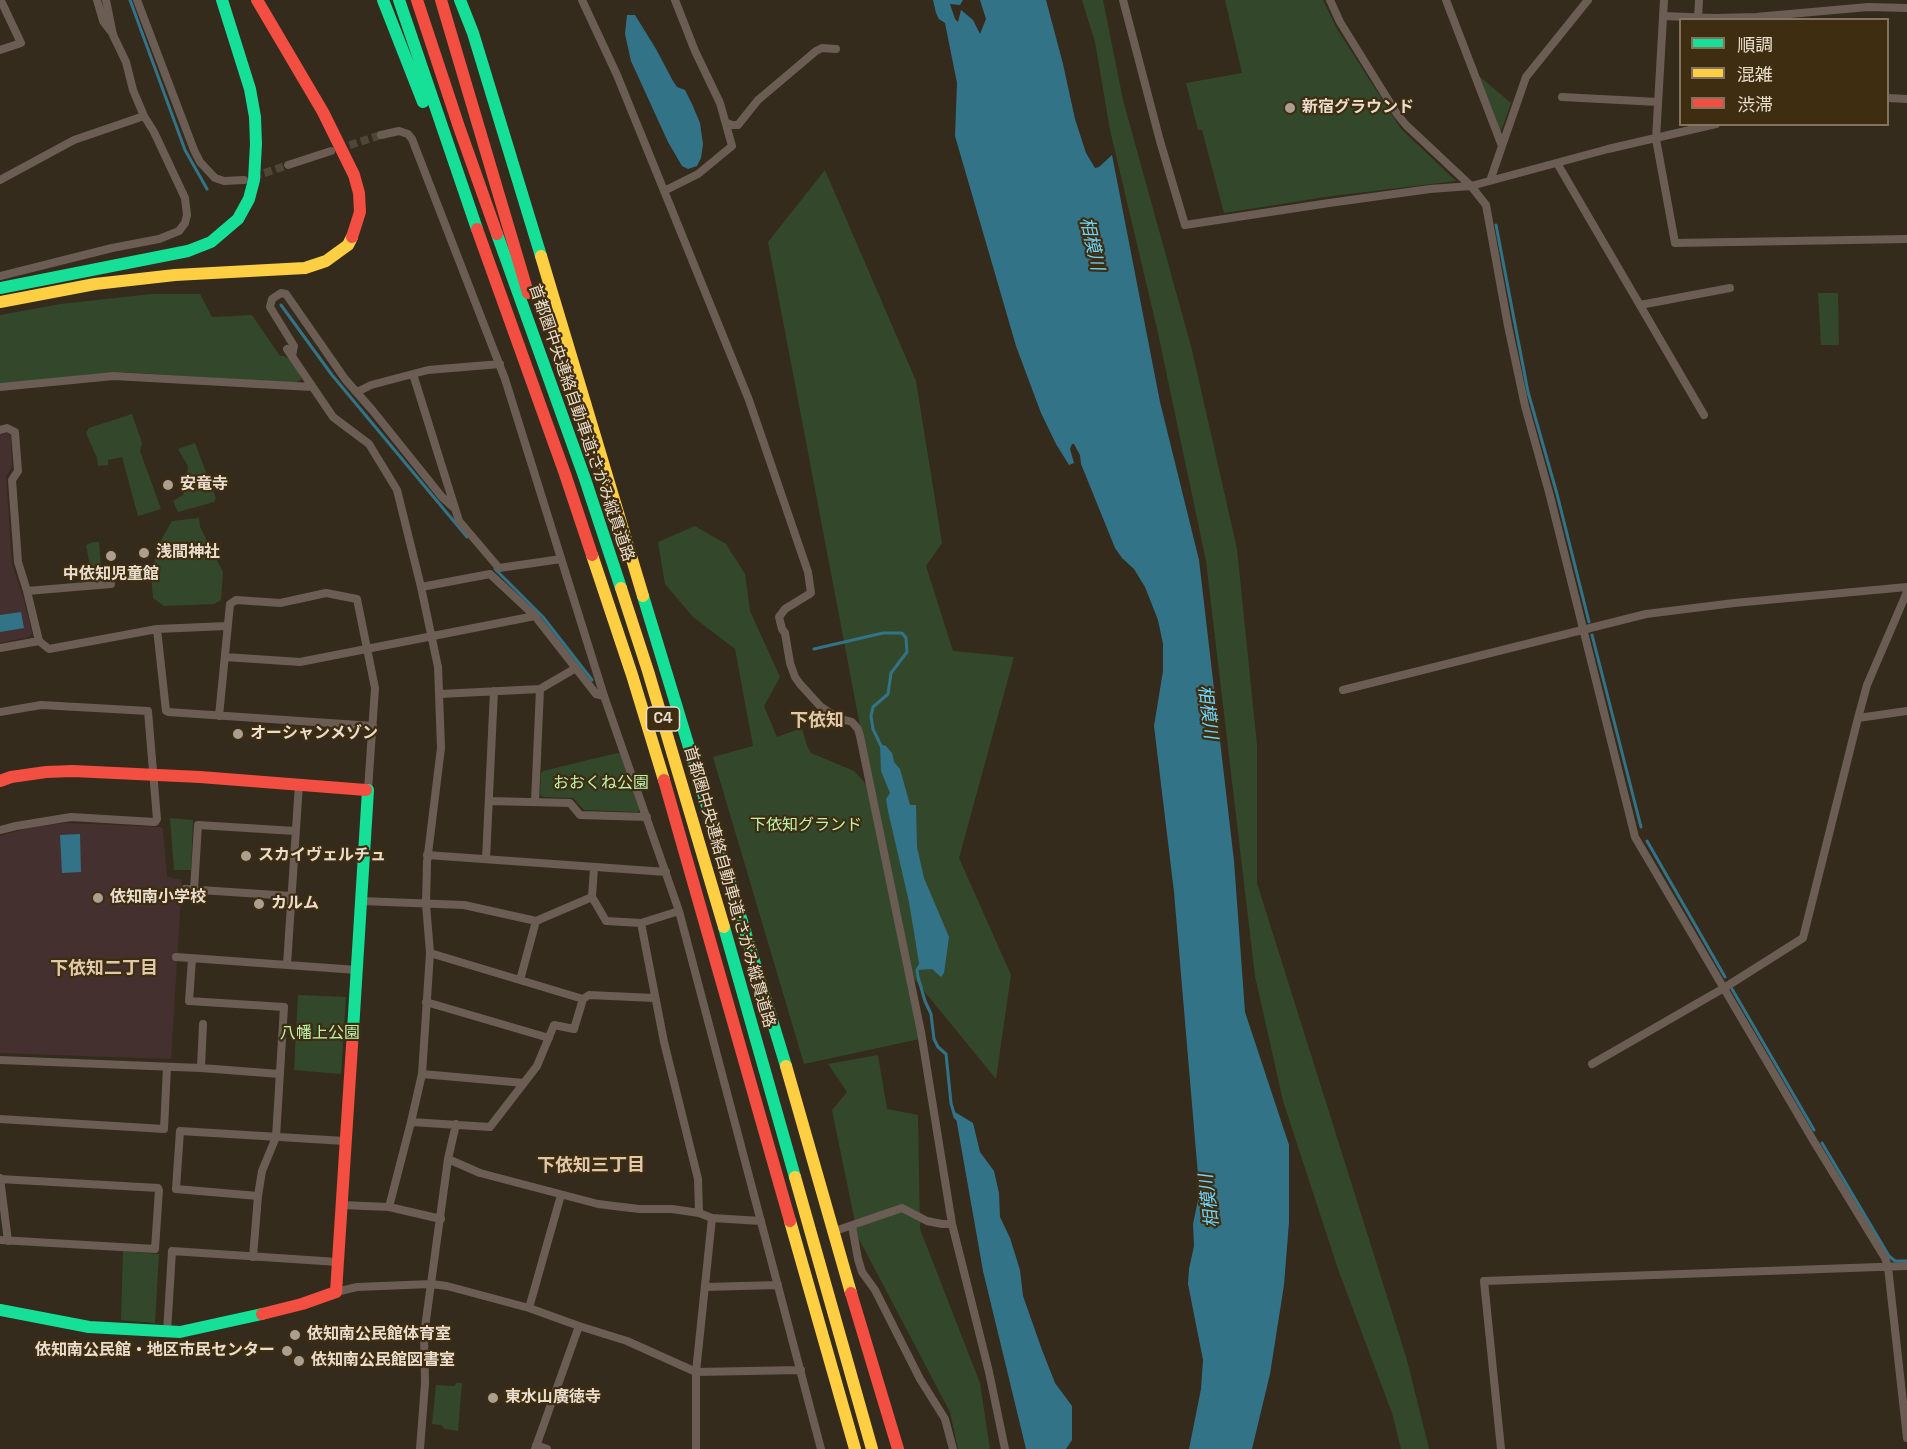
<!DOCTYPE html>
<html>
<head>
<meta charset="utf-8">
<style>
	body { margin:0 }
	#map { position:relative; width:1907px; height:1449px; overflow:hidden; background:#342b1c; font-family:"Space Grotesk","Noto Sans JP",sans-serif }
	canvas { display:block }
	.legend { position:absolute; left:1679px; top:18px; width:210px; height:108px; box-sizing:border-box; background:#3f2d11; border:2px solid #83735d; margin:0; padding:8px 10px; list-style:none; font-size:18px; color:#e9ddce }
	.legend li { display:flex; align-items:center; gap:12px; height:30px }
	.legend b { width:30px; border:2px solid #83735d }
</style>
</head>
<body>
<div id="map">
<canvas width="1907" height="1449"></canvas>
<ul class="legend">
<li><b style="height:8px;background:#16e098"></b>順調</li>
<li><b style="height:8px;background:#ffcf43"></b>混雑</li>
<li><b style="height:8px;background:#f24e42"></b>渋滞</li>
</ul>
</div>
<script>
const c = document.querySelector('canvas').getContext('2d');
c.lineJoin = 'round';
function paint(path, color) { c.fillStyle = color; c.fill(path, 'evenodd'); }
const poly = rows => new Path2D(rows.map(r => 'M' + r).join(''));
function strokePath(path, color, width, dash) { c.strokeStyle = color; c.lineWidth = width; c.lineCap = dash ? 'butt' : 'round'; c.setLineDash(dash || []); c.stroke(path); }
function write(font, color, halo, rows, align = 'center') {
  c.font = font + ' "Space Grotesk","Noto Sans JP",sans-serif'; c.lineWidth = 4.5; c.setLineDash([]); c.textBaseline = 'middle'; c.strokeStyle = halo; c.fillStyle = color; for (const [text, x, y, turn = 0] of rows) {
    c.save(); c.translate(x, y); c.rotate((+turn || 0) * Math.PI / 180); c.textAlign = isNaN(turn) ? turn : align; if (halo) c.strokeText(text, 0, 0); c.fillText(text, 0, 0); c.restore();
  }
}
const education = poly([
	[7,433,11,436,12,468,6,476,12,564,23,597,32,633,29,637,0,643,0,434],
	[65,823,161,827,163,829,167,877,182,880,171,1059,0,1053,0,836,28,828]
]);
const green = poly([
	[1082,0,1103,0,1123,100,1192,350,1237,549,1257,745,1257,883,1407,1360,1429,1449,1401,1449,1392,1413,1338,1269,1283,1101,1255,976,1206,561,1158,333,1110,130,1095,42],
	[1225,0,1323,0,1337,29,1401,129,1456,181,1332,196,1224,213,1202,130,1198,130,1186,83,1242,73],
	[1479,76,1511,103,1500,134],
	[825,170,916,381,942,543,926,566,953,651,1014,657,959,858,1011,975,996,1079,910,974,924,1038,804,1064,713,757,753,746,735,649,693,617,665,584,658,542,695,526,726,544,745,574,750,611,780,677,764,706,777,737,802,728,807,746,811,753,854,771,869,787,884,852,768,242],
	[1818,293,1838,293,1839,345,1821,345],
	[152,294,200,294,212,317,252,315,280,356,284,356,291,360,302,379,295,383,124,372,0,383,0,315,60,304],
	[132,414,142,443,140,451,161,509,138,516,122,457,108,460,108,465,98,466,97,458,86,433,89,428],
	[195,443,216,498,214,502,178,512,173,501,183,495,187,477,188,466,178,449],
	[199,518,200,527,223,572,221,600,214,604,164,606,153,598,151,576,159,544,172,521],
	[93,542,99,542,101,565,103,565,102,577,92,577,86,545],
	[617,753,620,754,640,810,638,812,584,810,573,798,543,797,540,794,541,774,543,771],
	[170,818,193,820,191,870,174,870],
	[298,995,346,997,341,1074,294,1070],
	[878,1055,887,1109,918,1115,920,1229,980,1383,990,1449,958,1449,950,1412,858,1237,832,1110,847,1092,828,1064],
	[123,1251,159,1254,155,1323,121,1320],
	[456,1383,462,1383,458,1431,445,1429,441,1425,432,1424,436,1385,455,1386]
]);
const water = poly([
	[933,0,963,0,960,5,950,4,955,19,958,22,961,10,973,20,980,34,986,19,980,0,1046,0,1063,64,1075,119,1086,153,1095,168,1099,167,1112,155,1160,402,1199,560,1234,861,1245,1012,1289,1145,1289,1222,1284,1285,1270,1374,1252,1449,1189,1449,1201,1389,1203,1360,1188,1284,1189,1269,1194,1246,1193,1224,1198,1200,1198,1175,1174,892,1154,726,1163,671,1163,644,1158,620,1145,587,1134,569,1122,558,1115,548,1081,464,1080,455,1074,444,1072,444,1070,449,1074,463,1069,465,1056,444,1041,413,1016,346,955,136,957,83,945,23,939,19,936,13],
	[627,15,635,15,656,49,673,81,677,87,685,90,692,104,700,123,703,144,701,158,697,166,688,169,682,166,668,142,631,61,625,34],
	[21,612,24,628,0,632,0,615],
	[880,744,886,746,892,753,894,762,900,769,910,805,916,805,917,847,924,878,949,937,944,973,941,977,932,969,917,970,919,963,909,902,888,811,886,799,890,793,881,771],
	[80,834,81,872,62,873,60,835],
	[955,1112,973,1123,980,1152,994,1171,999,1193,1000,1217,1010,1238,1020,1270,1023,1296,1042,1350,1055,1383,1072,1406,1072,1440,1066,1449,1026,1449,983,1271]
]);
const stream = poly([
	[130,0,185,150,207,189],
	[1496,225,1528,392,1557,494,1589,622],
	[281,305,332,375,467,537],
	[495,569,543,617,592,680],
	[1592,635,1641,827],
	[814,649,883,633,902,633,906,638,907,652,891,673,888,694,873,707,871,716,873,729,882,748],
	[1647,841,1725,977],
	[919,967,917,970,918,977,925,1001,931,1014,934,1039,938,1047,946,1054,951,1103,955,1117,957,1119],
	[1732,989,1814,1130],
	[1822,1143,1889,1256,1895,1261,1907,1261]
]);
const streetTunnel = poly([
	[338,149,381,135],
	[253,177,288,165]
]);
const street = poly([
	[97,0,103,21,113,34],
	[137,0,194,150,200,162,215,178,224,181,244,180],
	[582,0,617,75,749,400,808,572,811,593,785,609,779,617,782,629,785,633,790,663,795,677,800,684,820,706,838,718,852,722,858,729,860,736,921,1032,952,1224,989,1372,1005,1449],
	[1123,0,1160,141,1185,225,1329,203,1430,189,1471,186,1608,149,1716,124],
	[1330,0,1340,22,1397,114,1406,125,1471,186,1486,205,1508,326,1525,406,1550,496,1635,837,1813,1140,1885,1258,1888,1267,1907,1438],
	[1446,0,1502,146,1490,181],
	[1664,0,1656,139,1675,243,1907,239],
	[0,4,2,3,21,43,0,50],
	[1663,16,1715,18,1756,17,1868,7,1907,8],
	[1698,18,1699,0],
	[1562,97,1658,102],
	[1888,98,1907,99],
	[727,123,732,125,738,125,758,100,816,51,822,48,836,49],
	[381,135,399,131,408,134,412,139,505,379,604,696,679,911,821,1449],
	[1502,146,1526,77,1588,0],
	[1557,163,1704,415],
	[288,165,331,151],
	[0,180,74,140,144,116],
	[664,191,698,174,732,146,720,103,695,51,675,0],
	[0,276,112,248,159,239,179,231,185,223,187,215,185,198,154,132,144,116,133,90,126,62,113,35,106,0],
	[1640,305,1730,288],
	[287,349,333,417,369,444,397,490,421,587,438,667,441,748,427,862,426,904,430,953,422,1074,411,1122],
	[292,356,294,346,270,307,272,299,281,293,286,294,345,379,373,411,442,497,453,507],
	[413,374,459,521,499,568,561,559],
	[0,387,114,376,312,387],
	[357,392,371,385,428,370,500,364],
	[0,430,7,428,15,432,18,471,12,480,18,562,27,591,39,641],
	[421,587,490,574,535,616,596,694,604,696],
	[27,591,111,584],
	[157,629,227,626],
	[0,648,39,641,49,649,157,629,166,711,168,712,373,726],
	[225,657,300,662,535,616],
	[1343,690,1646,614,1734,603,1907,587],
	[440,694,540,689,576,668],
	[0,712,41,705,148,711,157,819,155,822,71,817,16,826,0,830],
	[219,716,230,604,236,600,280,603,326,593,357,599,375,688,368,790],
	[1858,718,1867,685,1907,592],
	[489,801,570,803,580,815,647,817],
	[535,802,540,689],
	[427,855,666,872],
	[486,859,494,691],
	[594,867,592,897,606,921,641,923,679,911],
	[185,889,291,896],
	[194,890,198,825,295,831],
	[361,901,464,905,536,921,592,897],
	[641,923,664,1042,698,1179,699,1213],
	[176,957,357,970],
	[192,959,189,1001,284,1007,276,1137,262,1171,258,1196,253,1257],
	[287,965,299,784],
	[520,980,536,921],
	[583,999,589,995,654,998],
	[426,1002,549,1038],
	[0,1060,201,1068,280,1074],
	[1592,1064,1724,988,1803,938,1858,718,1907,711],
	[201,1068,203,1024],
	[422,1074,524,1083],
	[0,1119,164,1129,167,1067],
	[448,1159,480,1173,598,1204,639,1209,672,1209,699,1213,712,1218],
	[0,1178,8,1241],
	[258,1196,176,1189,180,1131,345,1141],
	[342,1205,389,1207,441,1219],
	[389,1207,411,1122,490,1127,537,1066,554,1025,574,1029,583,999,430,953],
	[852,1226,858,1259,862,1272,875,1290,920,1379,945,1419,953,1449],
	[832,1232,902,1208,927,1221,942,1224,952,1224],
	[0,1240,155,1249,159,1190,158,1188,0,1179],
	[705,1287,778,1285],
	[336,1292,357,1287,431,1284,447,1286,529,1308,579,1326,627,1341,696,1372,801,1370],
	[529,1308,561,1195],
	[167,1332,172,1251,338,1262],
	[536,1445,547,1449],
	[420,1449,425,1383,424,1335,448,1159,456,1124],
	[535,1449,579,1326],
	[696,1449,696,1372,712,1218,761,1221],
	[1501,1449,1484,1281,1907,1266]
]);
const fast = poly([
	[383,0,423,102],
	[399,0,477,229],
	[460,0,473,33,541,256],
	[497,234,585,479,621,588],
	[0,288,188,251,211,242,238,219,249,199,254,180,256,144,255,117,250,89,222,0],
	[643,596,786,1066],
	[724,927,795,1177],
	[353,1030,368,790,366,790],
	[0,1310,89,1327,180,1332,262,1314]
]);
const slow = poly([
	[541,256,643,596],
	[0,302,95,284,175,275,305,268,326,261,348,245,352,237],
	[592,555,632,675,664,780],
	[621,588,648,671,724,927],
	[786,1066,851,1293],
	[795,1177,872,1449],
	[790,1221,855,1449]
]);
const jam = poly([
	[257,0,323,112,354,175,359,193,360,212,352,237],
	[417,0,459,127,497,234],
	[441,0,528,293],
	[477,229,565,474,592,555],
	[664,780,790,1221],
	[0,781,11,777,46,772,73,771,200,777,366,790],
	[851,1293,898,1449],
	[262,1314,302,1304,336,1292,353,1030]
]);
const markers = [
	[1290,108,6,"#aa9f90"],
	[168,485,6,"#aa9f90"],
	[144,553,6,"#aa9f90"],
	[111,556,6,"#aa9f90"],
	[238,734,6,"#aa9f90"],
	[246,856,6,"#aa9f90"],
	[98,898,6,"#aa9f90"],
	[259,904,6,"#aa9f90"],
	[295,1335,6,"#aa9f90"],
	[287,1351,6,"#aa9f90"],
	[299,1361,6,"#aa9f90"],
	[493,1398,6,"#aa9f90"]
];
const shields = [
	[663,719,33]
];
const shieldNames = [
	["C4",663,719]
];
const poiNames = [
	["新宿グラウンド",1302,108],
	["安竜寺",180,485],
	["浅間神社",156,553],
	["中依知児童館",111,575,"center"],
	["オーシャンメゾン",250,734],
	["スカイヴェルチュ",258,856],
	["依知南小学校",110,898],
	["カルム",271,904],
	["依知南公民館体育室",307,1335],
	["依知南公民館・地区市民センター",275,1351,"right"],
	["依知南公民館図書室",311,1361],
	["東水山廣徳寺",505,1398]
];
const streetNames = [
	["首都圏中央連絡自動車道;さがみ縦貫道路",581,423,71],
	["首都圏中央連絡自動車道;さがみ縦貫道路",729,887,74]
];
const parkNames = [
	["おおくね公園",601,784],
	["下依知グランド",806,826],
	["八幡上公園",320,1034]
];
const waterNames = [
	["相模川",1091,244,77],
	["相模川",1207,712,83],
	["相模川",1210,1201,-97]
];
const neighbourhoodNames = [
	["下依知",817,721],
	["下依知二丁目",104,969],
	["下依知三丁目",591,1166]
];
paint(education, '#44312f');
paint(green, '#33482b');
paint(water, '#337387');
strokePath(stream, '#337387', 3);
strokePath(streetTunnel, '#4f4637', 8, [8, 4]);
strokePath(street, '#6b5d54', 8);
strokePath(fast, '#16e098', 12);
strokePath(slow, '#ffcf43', 12);
strokePath(jam, '#f24e42', 12);
for (const [x, y, r, color] of markers) { const dot = new Path2D(); dot.arc(x, y, r, 0, 2 * Math.PI); c.fillStyle = color; c.fill(dot); strokePath(dot, '#3f2d11', 2); }
for (const [x, y, w] of shields) { const box = new Path2D(); box.roundRect(x - w / 2, y - 12, w, 24, 4.5); c.fillStyle = '#3f2d11'; c.fill(box); strokePath(box, '#e9ddce', 1.5); }
write('bold 15px', '#e9ddce', null, shieldNames);
write('bold 16px', '#e9ddce', '#3f2d11', poiNames, 'left');
write('16px', '#e9ddce', '#3f2d11', streetNames);
write('16px', '#bcf4ae', '#3f2d11', parkNames);
write('italic 18px', '#6cd4f9', '#3f2d11', waterNames);
write('bold 18px', '#e0c9aa', '#3f2d11', neighbourhoodNames);
</script>
</body>
</html>
